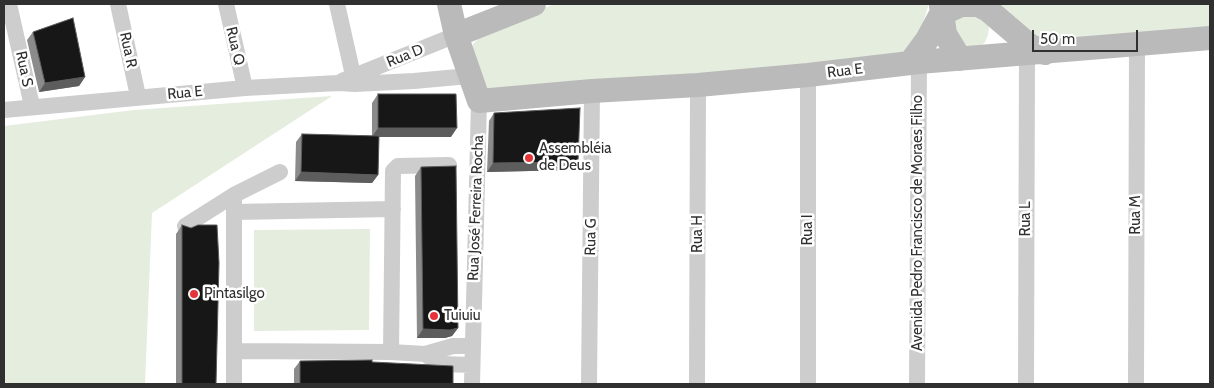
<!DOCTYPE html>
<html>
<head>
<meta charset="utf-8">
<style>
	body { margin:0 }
	#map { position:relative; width:1214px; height:388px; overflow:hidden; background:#fff; font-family:Cabin,sans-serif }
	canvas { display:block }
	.frame { position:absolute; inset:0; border:5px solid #303030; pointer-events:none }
	.scale { position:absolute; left:1032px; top:30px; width:106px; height:22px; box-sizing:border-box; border:2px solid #303030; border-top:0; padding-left:6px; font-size:15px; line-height:18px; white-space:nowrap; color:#303030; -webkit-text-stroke:4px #fff; paint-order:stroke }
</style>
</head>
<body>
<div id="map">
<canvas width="1214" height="388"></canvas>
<div class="frame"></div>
<div class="scale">50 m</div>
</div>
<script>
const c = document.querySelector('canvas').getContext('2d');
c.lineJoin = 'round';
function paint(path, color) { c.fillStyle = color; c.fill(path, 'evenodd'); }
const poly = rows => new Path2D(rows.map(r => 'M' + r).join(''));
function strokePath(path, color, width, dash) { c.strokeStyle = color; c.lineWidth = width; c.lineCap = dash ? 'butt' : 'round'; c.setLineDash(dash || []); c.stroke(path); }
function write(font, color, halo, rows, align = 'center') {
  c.font = font + ' Cabin,sans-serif'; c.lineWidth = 5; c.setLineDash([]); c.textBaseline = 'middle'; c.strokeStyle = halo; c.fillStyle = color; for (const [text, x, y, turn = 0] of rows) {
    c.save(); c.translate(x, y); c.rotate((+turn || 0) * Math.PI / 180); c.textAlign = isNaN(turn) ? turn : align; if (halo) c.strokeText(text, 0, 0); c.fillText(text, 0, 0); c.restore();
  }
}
const green = poly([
	[555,4,929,4,920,32,906,53,893,59,489,90,477,82,468,53,474,43,486,31,513,19],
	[992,4,1210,4,1210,30,1035,41],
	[959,10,986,20,989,27,988,35,985,42,980,47,965,51,949,21],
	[332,96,152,213,145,384,4,384,4,126,134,110],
	[370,229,369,330,254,331,254,230]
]);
const street = poly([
	[9,4,32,106],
	[118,4,138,96],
	[226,4,245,88],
	[337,4,355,84],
	[342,81,456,35],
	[4,110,245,88,338,83,355,84,414,81,469,76],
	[234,195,234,384],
	[234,212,393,209],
	[185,226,234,195,280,172],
	[234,351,391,352,425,354,453,346,472,346],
	[391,352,393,171,398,166,449,165],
	[425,354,440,364,472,365],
	[472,384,479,101],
	[589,384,592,91],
	[697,384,698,85],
	[808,384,808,75],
	[917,384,919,62],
	[1026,384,1027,54],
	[1136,384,1137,45]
]);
const secondary = poly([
	[449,4,456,35,479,101,592,91,698,85,808,75,919,62,1210,38],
	[941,6,945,34,960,59],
	[456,35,534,4],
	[910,63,927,40,941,14,961,5,978,5,988,10,1029,45,1045,53]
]);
const wall = poly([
	[33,32,85,77,79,86,39,92,27,40],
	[378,94,451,137,379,137,378,175,372,183,295,181,296,142,302,134,372,136,372,103],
	[494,113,573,170,487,172,489,121],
	[421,167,458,328,452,336,445,338,417,338,415,176],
	[182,225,216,384,176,384,176,234],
	[300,361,372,362,453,384,294,384,294,369]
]);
const shadedWall = poly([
	[85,77,79,86,39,92,45,83],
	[378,128,457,128,451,137,372,137],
	[578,162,573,170,487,172,493,163],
	[301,172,378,175,372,183,295,181],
	[458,328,452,336,445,338,417,338,423,329]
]);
const building = poly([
	[73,18,85,77,45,83,33,32,73,18],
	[378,94,456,94,457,128,378,128,378,94],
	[580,108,578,162,493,163,494,113,580,108],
	[302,134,379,136,378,175,301,172,302,134],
	[456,166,458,328,450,330,423,329,421,167,456,166],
	[182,225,191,228,198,225,217,225,219,263,216,384,182,384,182,225],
	[372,360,372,362,453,366,453,384,300,384,300,361,372,360]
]);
const markers = [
	[529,158,5,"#e4343a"],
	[194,294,5,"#e4343a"],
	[434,316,5,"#e4343a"]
];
const streetNames = [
	["Rua Q",235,46,77],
	["Rua R",128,50,78],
	["Rua D",405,56,-22],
	["Rua S",24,69,78],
	["Rua E",845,71,-7],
	["Rua E",185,93,-5],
	["Rua José Ferreira Rocha",476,208,-88],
	["Rua M",1136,215,-90],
	["Rua L",1026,219,-90],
	["Avenida Pedro Francisco de Moraes Filho",918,223,-90],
	["Rua I",808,230,-90],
	["Rua H",698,234,-90],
	["Rua G",591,237,-89]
];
const poiNames = [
	["Assembléia",539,149],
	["de Deus",539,166],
	["Pintasilgo",204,294],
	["Tuiuiu",444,316]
];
paint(green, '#e5edde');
strokePath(street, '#cdcdcd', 16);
strokePath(secondary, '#bababa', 24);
paint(wall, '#8b8b8b');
paint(shadedWall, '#5d5d5d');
paint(building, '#171717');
strokePath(building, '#5d5d5d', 1);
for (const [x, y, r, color] of markers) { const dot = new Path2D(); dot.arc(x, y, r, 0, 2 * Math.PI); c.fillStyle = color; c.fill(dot); strokePath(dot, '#fff', 2); }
write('15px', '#303030', '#fff', streetNames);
write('15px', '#303030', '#fff', poiNames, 'left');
</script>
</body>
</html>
